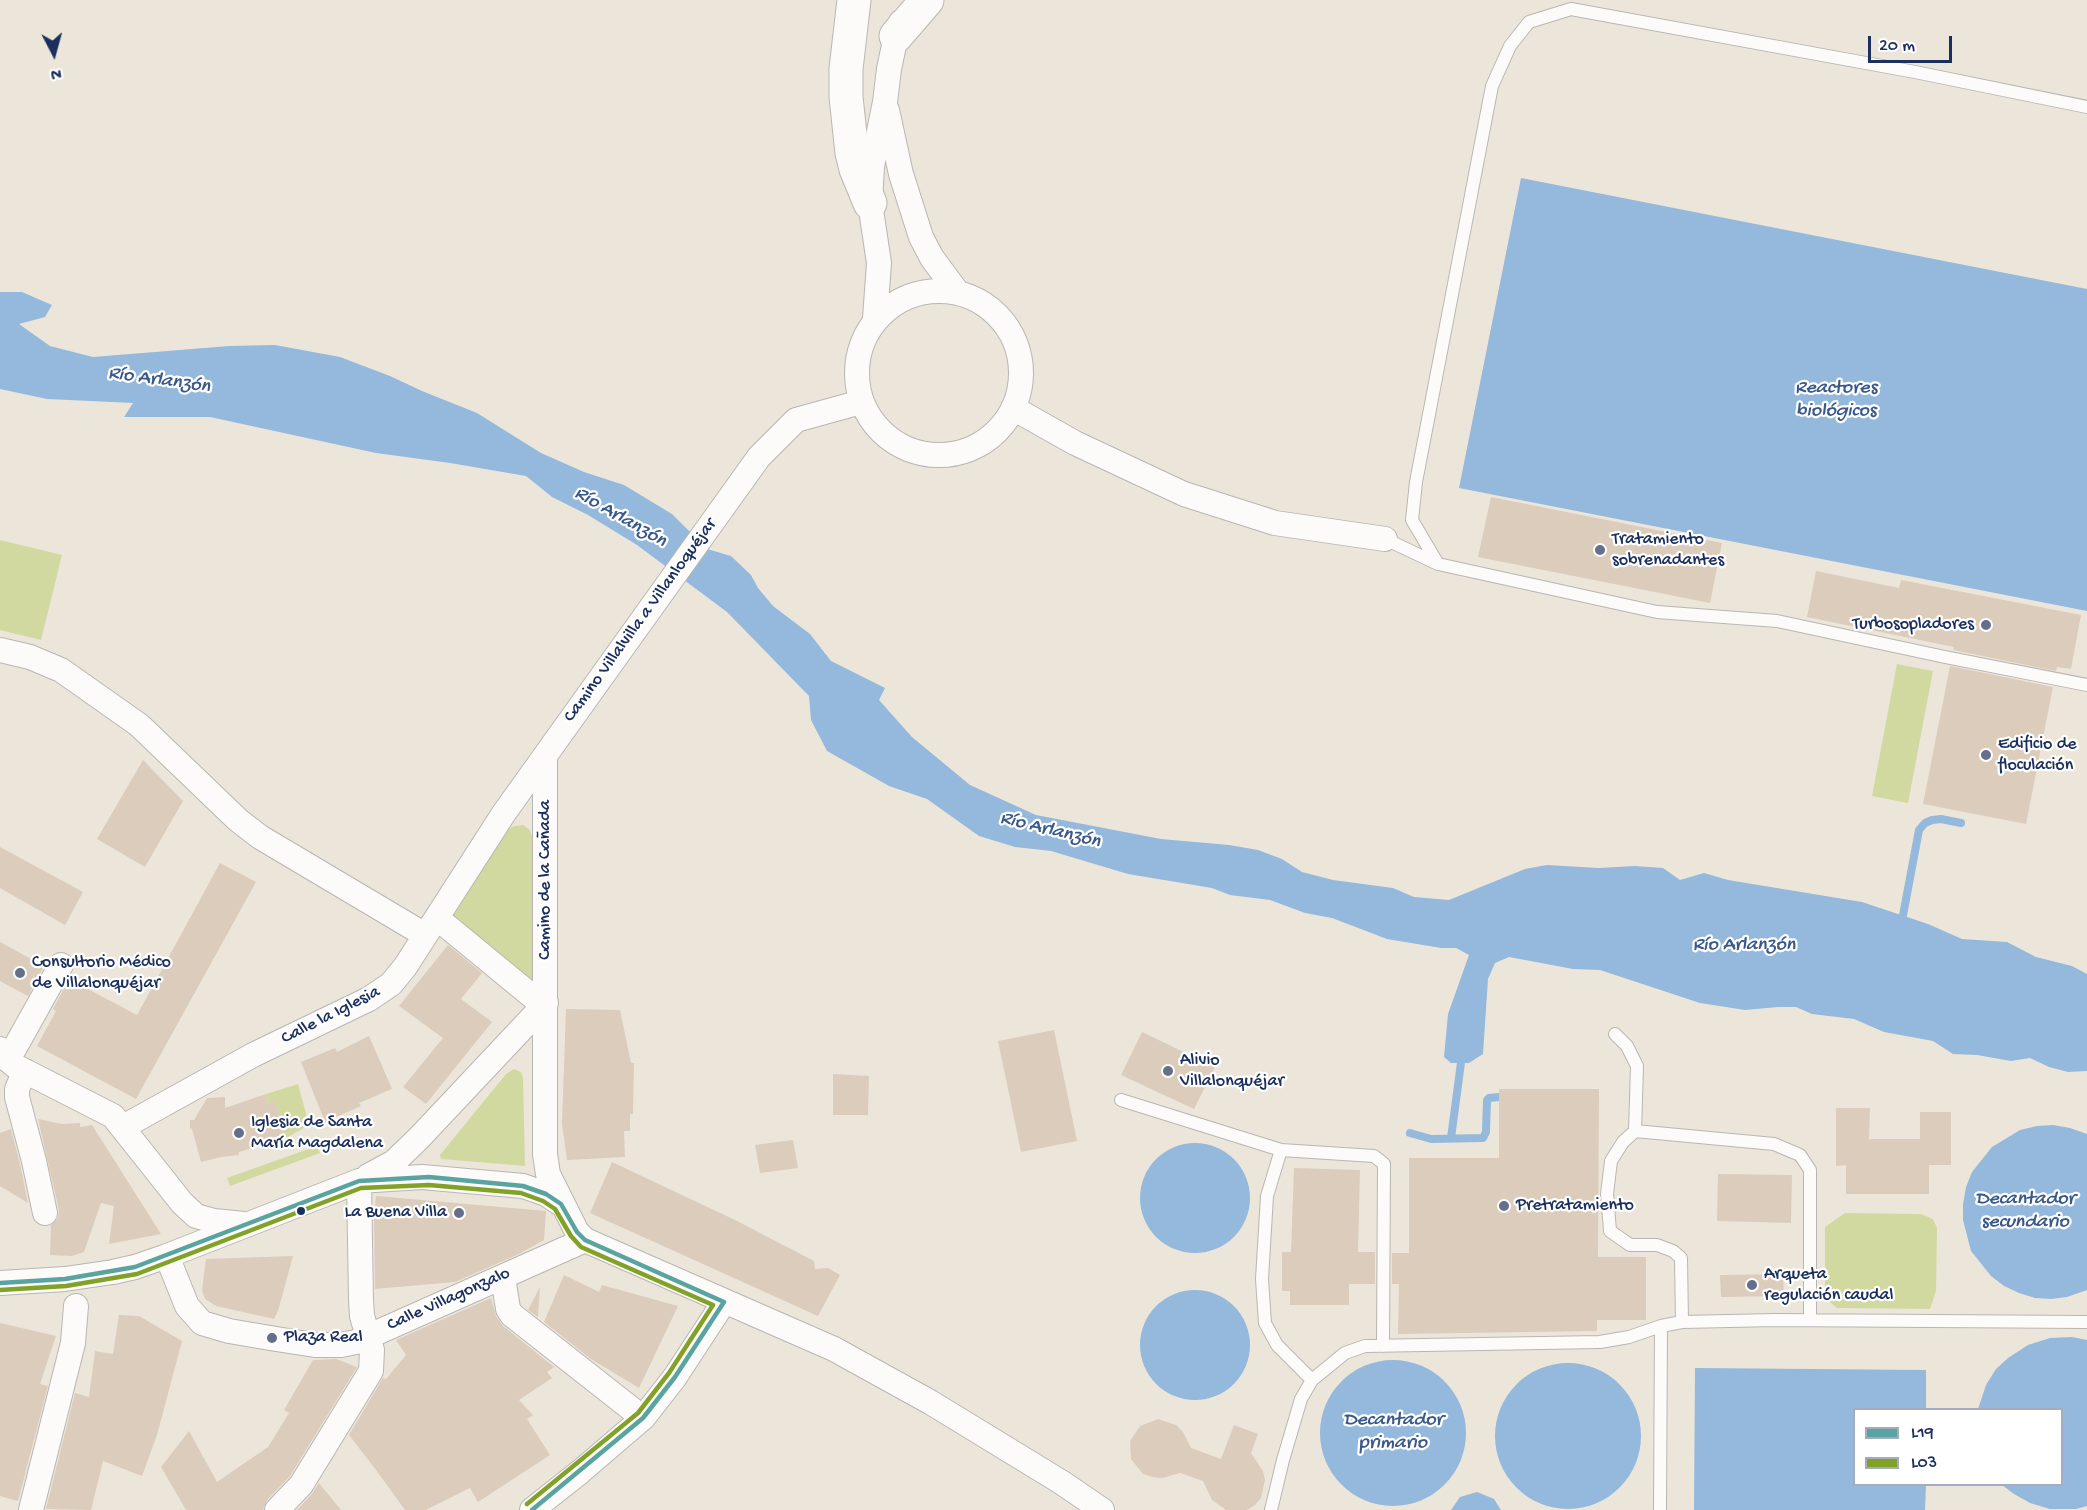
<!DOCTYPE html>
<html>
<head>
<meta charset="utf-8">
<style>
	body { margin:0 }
	#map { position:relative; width:2087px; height:1510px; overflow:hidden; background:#ece6da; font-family:"Gochi Hand",sans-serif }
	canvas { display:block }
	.legend { position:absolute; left:1853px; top:1408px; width:210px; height:78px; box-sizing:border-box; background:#fff; border:2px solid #a4acbf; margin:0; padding:8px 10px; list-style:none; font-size:18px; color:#1b2f5e }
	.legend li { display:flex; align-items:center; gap:12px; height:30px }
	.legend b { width:30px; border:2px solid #a4acbf }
	.north { position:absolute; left:24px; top:24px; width:60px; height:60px; -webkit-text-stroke:4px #fff; paint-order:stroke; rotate:174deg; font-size:16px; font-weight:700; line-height:24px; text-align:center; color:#1b2f5e }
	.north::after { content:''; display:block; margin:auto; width:21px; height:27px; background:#1b2f5e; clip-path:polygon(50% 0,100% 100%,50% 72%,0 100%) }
	.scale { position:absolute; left:1868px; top:36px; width:84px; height:27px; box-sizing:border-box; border:3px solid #1b2f5e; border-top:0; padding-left:8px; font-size:18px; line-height:21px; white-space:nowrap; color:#1b2f5e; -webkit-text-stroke:4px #fff; paint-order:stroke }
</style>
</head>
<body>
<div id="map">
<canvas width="2087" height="1510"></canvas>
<ul class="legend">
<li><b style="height:8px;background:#59a3a1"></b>L19</li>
<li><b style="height:8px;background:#82a127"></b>L03</li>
</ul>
<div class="north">N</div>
<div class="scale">20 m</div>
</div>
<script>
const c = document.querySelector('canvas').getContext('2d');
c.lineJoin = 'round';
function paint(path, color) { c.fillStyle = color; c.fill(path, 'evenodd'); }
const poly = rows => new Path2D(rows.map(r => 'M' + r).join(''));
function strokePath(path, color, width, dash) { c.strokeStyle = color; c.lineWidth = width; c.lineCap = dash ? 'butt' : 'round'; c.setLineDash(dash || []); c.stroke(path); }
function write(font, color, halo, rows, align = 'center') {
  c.font = font + ' "Gochi Hand",sans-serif'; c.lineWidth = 4.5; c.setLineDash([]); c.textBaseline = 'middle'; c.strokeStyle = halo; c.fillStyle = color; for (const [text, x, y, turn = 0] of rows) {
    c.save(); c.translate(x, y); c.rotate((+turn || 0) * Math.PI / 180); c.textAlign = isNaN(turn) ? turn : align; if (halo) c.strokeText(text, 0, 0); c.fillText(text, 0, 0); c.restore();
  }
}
const green = poly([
	[0,540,62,555,41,640,0,630],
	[1897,664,1933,671,1908,803,1872,796],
	[523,825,530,830,534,843,534,982,451,918,507,830,514,826],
	[514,1069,521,1072,523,1078,525,1166,441,1159,440,1155,506,1074],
	[298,1084,309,1125,286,1138,275,1102,268,1103,266,1094],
	[317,1146,320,1153,230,1186,227,1178],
	[1845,1213,1921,1214,1933,1219,1937,1228,1936,1291,1930,1309,1837,1308,1825,1298,1825,1227]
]);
const water = poly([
	[1521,178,2087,289,2087,611,1459,488],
	[0,292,22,292,52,305,45,317,19,324,50,346,93,357,229,346,275,345,340,357,390,376,422,391,477,413,541,453,584,472,624,485,672,514,707,549,731,556,751,575,758,588,773,606,810,634,831,661,885,688,879,700,912,737,970,785,1036,815,1161,839,1229,845,1258,850,1282,859,1302,872,1333,880,1393,888,1414,897,1449,900,1525,869,1547,865,1599,868,1635,866,1663,868,1680,880,1704,873,1728,880,1862,902,1928,924,1962,939,2007,942,2036,957,2072,966,2087,974,2087,1071,2068,1072,2049,1067,2030,1058,2011,1061,1977,1055,1953,1054,1933,1041,1884,1032,1854,1019,1812,1014,1796,1007,1778,1007,1745,1010,1700,1003,1600,970,1573,969,1509,957,1495,963,1488,979,1483,1054,1469,1063,1451,1063,1444,1057,1448,1014,1469,955,1456,948,1441,948,1387,939,1332,918,1305,913,1270,900,1230,895,1212,888,1128,874,1051,851,1015,847,979,836,927,799,889,786,827,751,811,720,809,696,727,612,637,545,588,515,552,497,526,476,450,463,376,453,210,417,124,417,133,403,47,399,0,389],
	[2053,1125,2070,1128,2087,1134,2087,1290,2067,1297,2051,1299,2035,1298,2019,1293,2004,1286,1991,1276,1971,1251,1963,1220,1963,1204,1966,1187,1972,1172,1992,1147,2020,1130,2037,1126],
	'1140 1198a55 55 0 1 1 110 0a55 55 0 1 1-110 0Z',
	'1140 1345a55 55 0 1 1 110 0a55 55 0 1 1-110 0Z',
	[2072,1337,2087,1340,2087,1506,2076,1509,2050,1509,2030,1503,2014,1494,2002,1485,2062,1484,2062,1410,1978,1409,1986,1385,1996,1369,2008,1358,2028,1345,2050,1338],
	'1320 1433a73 73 0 1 1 146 0a73 73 0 1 1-146 0Z',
	'1495 1436a73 73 0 1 1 146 0a73 73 0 1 1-146 0Z',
	[1695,1368,1926,1370,1926,1409,1854,1410,1854,1484,1926,1485,1925,1510,1694,1510],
	[1477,1492,1494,1499,1501,1510,1451,1510,1460,1497]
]);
const stream = poly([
	[1901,926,1919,830,1925,823,1932,820,1941,819,1961,823],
	[1410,1133,1431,1139,1483,1138,1486,1132,1487,1100,1489,1098,1499,1097],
	[1451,1138,1462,1055]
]);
const building = poly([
	[1491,497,1722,543,1710,603,1478,557],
	[1816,571,1899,588,1901,580,2081,615,2071,669,2057,667,2056,671,1953,650,1954,647,1807,617],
	[1950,666,2053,687,2026,824,1923,804],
	[143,760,183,801,145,867,97,839],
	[0,847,83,892,65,925,0,888],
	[220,863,256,882,136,1099,37,1046,56,1011,53,1009,69,979,137,1015],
	[0,942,44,966,28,996,0,981],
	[448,945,482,973,461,999,492,1022,426,1104,403,1087,443,1038,399,1006],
	[566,1009,620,1010,631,1063,634,1063,633,1114,630,1114,630,1131,624,1131,625,1157,567,1160,562,1124],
	[1054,1030,1077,1141,1021,1152,998,1041],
	[1142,1032,1215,1067,1194,1109,1121,1075],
	[369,1036,392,1089,359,1103,361,1106,325,1122,301,1062,335,1048,337,1052],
	[833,1074,869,1076,868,1115,833,1115],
	[1499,1089,1599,1089,1598,1257,1646,1257,1646,1320,1597,1320,1597,1331,1398,1334,1399,1284,1392,1284,1392,1253,1409,1253,1409,1158,1499,1158],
	[266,1094,268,1103,275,1101,286,1138,239,1152,239,1155,221,1157,201,1162,192,1129,190,1128,190,1120,194,1120,207,1098,225,1097,225,1108],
	[1836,1108,1870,1108,1869,1139,1920,1139,1920,1112,1951,1112,1951,1165,1929,1165,1929,1194,1846,1194,1846,1165,1836,1166],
	[38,1119,62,1124,80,1123,80,1127,92,1125,161,1234,109,1244,114,1206,101,1203,84,1252,72,1256,50,1255,51,1225,58,1218,59,1210],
	[11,1129,20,1164,28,1203,0,1186,0,1133],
	[793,1140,798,1168,760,1173,755,1145],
	[612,1162,735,1220,814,1261,815,1269,828,1268,840,1275,818,1316,590,1213],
	[1294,1168,1360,1170,1358,1252,1375,1252,1375,1284,1349,1284,1349,1305,1290,1305,1290,1291,1282,1291,1282,1252,1291,1252],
	[1718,1174,1792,1175,1791,1223,1717,1221],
	[376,1196,546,1211,544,1240,519,1254,455,1282,375,1289,374,1217],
	[293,1256,278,1311,274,1319,216,1306,205,1299,202,1290,206,1259],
	[1783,1274,1784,1296,1721,1297,1720,1275],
	[564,1275,599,1292,602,1285,678,1306,639,1388,591,1359,544,1322],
	[540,1287,538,1317,528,1310],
	[491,1298,496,1316,503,1326,554,1367,547,1372,552,1378,519,1400,533,1415,527,1419,550,1455,478,1502,470,1488,426,1510,405,1510,376,1470,349,1435,383,1378,386,1379,406,1355,396,1340],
	[119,1315,139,1316,182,1341,157,1435,142,1476,103,1461,91,1510,46,1509,75,1393,89,1397,95,1351,113,1354],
	[0,1323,56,1336,40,1384,48,1386,18,1501,0,1496],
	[336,1359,357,1367,290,1476,267,1500,263,1510,186,1510,161,1467,189,1431,217,1482,268,1447,289,1413,284,1410,313,1360],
	[1158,1419,1176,1425,1183,1432,1191,1448,1221,1459,1234,1425,1258,1434,1251,1453,1263,1471,1265,1480,1261,1498,1255,1505,1247,1510,1226,1510,1212,1500,1203,1481,1180,1473,1162,1478,1152,1477,1143,1474,1131,1459,1130,1441,1140,1426],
	[319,1483,341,1510,297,1510,311,1495]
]);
const lane = poly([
	[2087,107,1915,72,1571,9,1529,22,1510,46,1492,86,1416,482,1412,520,1438,564,1657,612,1777,621,1945,657,2087,685],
	[1385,539,1438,564],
	[1615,1034,1627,1046,1637,1066,1635,1131,1623,1142,1611,1161,1607,1194,1610,1231,1630,1245,1657,1245,1673,1251,1681,1258,1682,1322],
	[1121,1100,1281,1150,1374,1156,1384,1164,1383,1346],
	[1635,1131,1774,1144,1800,1155,1810,1170,1810,1320],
	[1281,1150,1267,1196,1262,1279,1265,1323,1277,1345,1312,1380],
	[1271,1510,1283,1460,1301,1399,1312,1380,1345,1353,1365,1346,1600,1342,1629,1337,1661,1326,1682,1322,1776,1320,2087,1322],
	[1660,1510,1661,1326]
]);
const street = poly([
	[887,110,901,174,921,237,932,258,958,293],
	'857 373a82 82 0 1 1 164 0a82 82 0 1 1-164 0Z',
	[875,318,879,263,870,203,872,166,885,102,889,69,896,36,901,22],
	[1013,408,1075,443,1184,494,1275,523,1385,539],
	[0,650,30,657,61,670,139,725,238,820,260,837,425,935],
	[545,756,545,1154,548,1174,577,1232,585,1240,834,1349,930,1402,1061,1482,1102,1510],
	[437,918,544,1006],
	[0,1049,8,1060,15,1066,113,1116,182,1203,196,1216,214,1221,244,1224],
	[8,1060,61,965],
	[25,1071,17,1089,17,1097,34,1161,45,1213],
	[123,1127,253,1055,369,999,391,984,405,967,504,813,759,457,796,420,861,402],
	[368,1176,394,1162,419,1138,546,1003],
	[167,1256,187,1306,202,1323,229,1331,276,1339,315,1345,341,1345,356,1342,585,1240],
	[503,1277,508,1309,512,1315,643,1418],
	[0,1283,65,1279,113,1272,135,1267,167,1256,359,1181,422,1177,512,1185,523,1186,546,1194,561,1204],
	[31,1510,73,1343,76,1306],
	[277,1510,301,1485,371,1371,372,1350,362,1316,361,1300,359,1181],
	[532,1510,580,1472,643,1418,675,1377,724,1302]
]);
const secondary = poly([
	[854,0,846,69,846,97,852,153,856,169,870,203],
	[896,36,927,0]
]);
const bus1 = poly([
	[0,1283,65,1279,135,1267,359,1181,429,1177,523,1186,546,1194,561,1204,577,1232,585,1240,724,1302,675,1377,643,1418,532,1510]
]);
const bus2 = poly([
	[0,1290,66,1286,137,1274,361,1188,429,1185,521,1193,543,1201,555,1209,571,1236,581,1247,713,1305,669,1373,638,1413,527,1504]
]);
const markers = [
	[1600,550,6,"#646f89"],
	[1986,625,6,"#646f89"],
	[1986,755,6,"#646f89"],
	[20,973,6,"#646f89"],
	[1168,1071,6,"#646f89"],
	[239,1133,6,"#646f89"],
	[1504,1206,6,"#646f89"],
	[301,1211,5,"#1b2f5e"],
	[459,1213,6,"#646f89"],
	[1752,1285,6,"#646f89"],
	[272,1338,6,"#646f89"]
];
const poiNames = [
	["Tratamiento",1612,540],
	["sobrenadantes",1612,561],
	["Turbosopladores",1974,625,"right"],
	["Edificio de",1998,745],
	["floculación",1998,766],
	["Consultorio Médico",32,963],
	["de Villalonquéjar",32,984],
	["Alivio",1180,1061],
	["Villalonquéjar",1180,1082],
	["Iglesia de Santa",251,1123],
	["María Magdalena",251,1144],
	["Pretratamiento",1516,1206],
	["La Buena Villa",447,1213,"right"],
	["Arqueta",1764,1275],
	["regulación caudal",1764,1296],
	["Plaza Real",284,1338]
];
const streetNames = [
	["Camino Villalvilla a Villanloquéjar",641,621,-54],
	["Camino de la Cañada",546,880,-90],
	["Calle la Iglesia",331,1016,-27],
	["Calle Villagonzalo",449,1300,-24]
];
const waterNames = [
	["Río Arlanzón",159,381,8],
	["Reactores",1836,389],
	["biológicos",1836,412],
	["Río Arlanzón",620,518,30],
	["Río Arlanzón",1050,831,14],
	["Río Arlanzón",1744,946],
	["Decantador",2025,1200],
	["secundario",2025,1223],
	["Decantador",1393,1421],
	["primario",1393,1444]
];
paint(green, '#d1d9a1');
paint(water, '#94b9dc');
strokePath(stream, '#94b9dc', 8);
paint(building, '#dbccbc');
strokePath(lane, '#b8b6b3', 14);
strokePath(street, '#b8b6b3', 26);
strokePath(secondary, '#b8b6b3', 35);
strokePath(lane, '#fcfbf9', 12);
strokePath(street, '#fcfbf9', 24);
strokePath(secondary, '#fcfbf9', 33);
strokePath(bus1, '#59a3a1', 4.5);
strokePath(bus2, '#82a127', 4.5);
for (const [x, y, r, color] of markers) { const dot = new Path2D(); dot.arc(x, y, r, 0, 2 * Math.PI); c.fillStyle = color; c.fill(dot); strokePath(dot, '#fff', 2); }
write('18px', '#1b2f5e', '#fff', poiNames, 'left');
write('18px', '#1b2f5e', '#fff', streetNames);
write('italic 20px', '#38598a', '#fff', waterNames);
</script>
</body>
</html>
